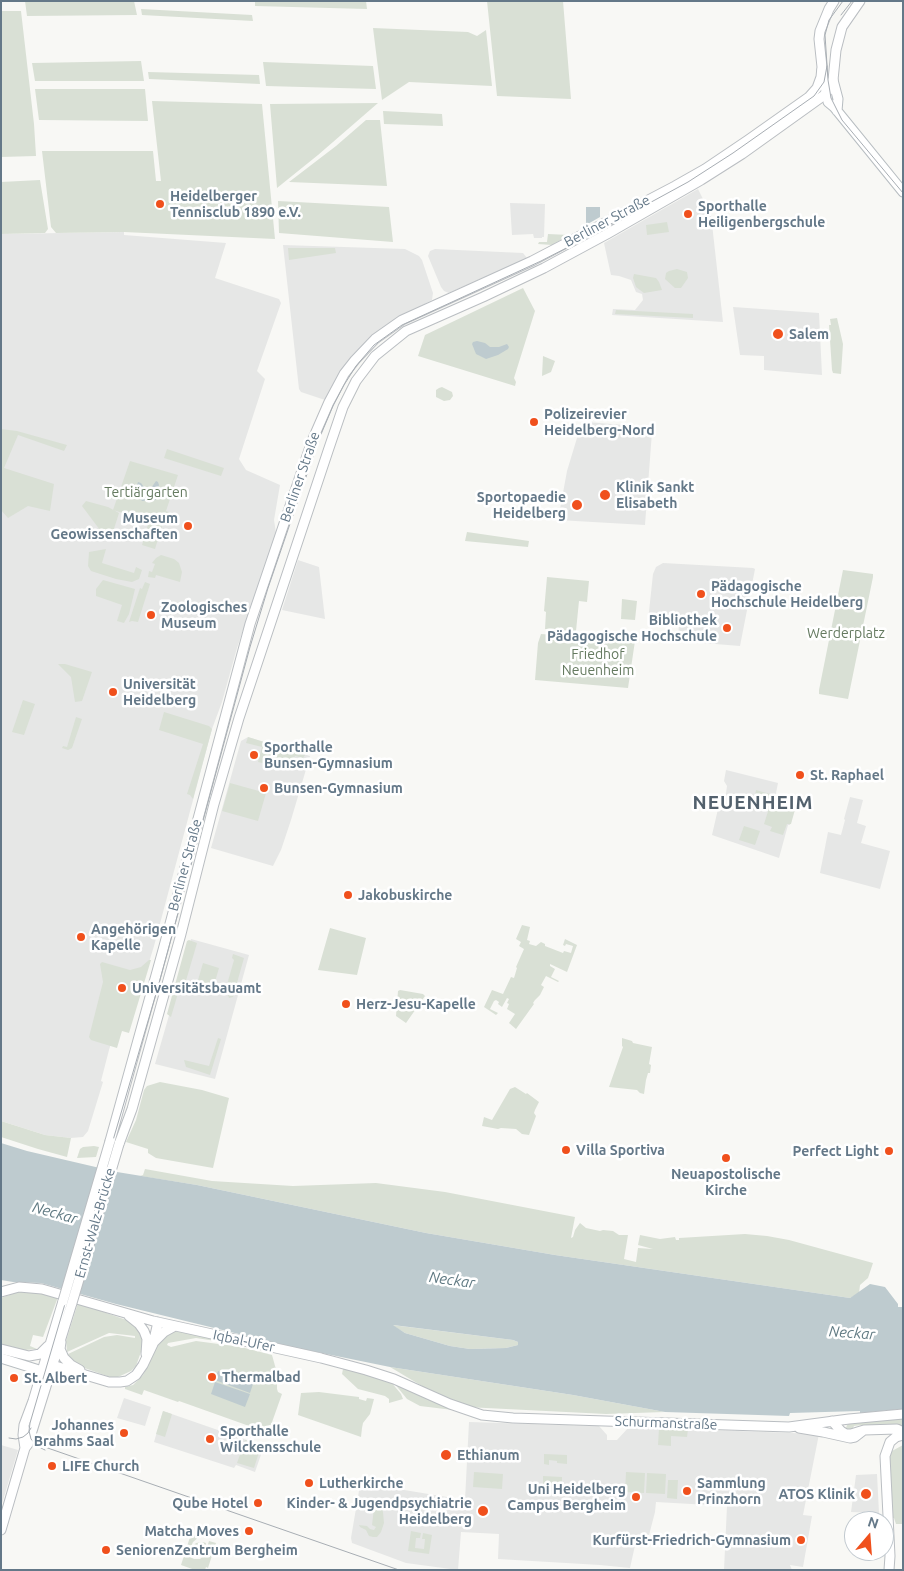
<!DOCTYPE html>
<html>
<head>
<meta charset="utf-8">
<style>
	body { margin:0 }
	#map { position:relative; width:904px; height:1571px; overflow:hidden; background:#f8f8f5; font-family:Ubuntu,sans-serif }
	canvas { display:block }
	.frame { position:absolute; inset:0; border:2px solid #647888; pointer-events:none }
	.north { position:absolute; left:844px; top:1511px; width:50px; height:50px; box-sizing:border-box; background:#fff; border:1px solid #c1c9cf; border-radius:50%; rotate:18deg; font-size:14px; font-weight:700; line-height:20px; text-align:center; color:#647888 }
	.north::after { content:''; display:block; margin:auto; width:18px; height:22px; background:#f0501c; clip-path:polygon(50% 0,100% 100%,50% 72%,0 100%) }
</style>
</head>
<body>
<div id="map">
<canvas width="904" height="1571"></canvas>
<div class="frame"></div>
<div class="north">N</div>
</div>
<script>
const c = document.querySelector('canvas').getContext('2d');
c.lineJoin = 'round';
function paint(path, color) { c.fillStyle = color; c.fill(path, 'evenodd'); }
const poly = rows => new Path2D(rows.map(r => 'M' + r).join(''));
function strokePath(path, color, width, dash) { c.strokeStyle = color; c.lineWidth = width; c.lineCap = dash ? 'butt' : 'round'; c.setLineDash(dash || []); c.stroke(path); }
function write(font, color, halo, rows, align = 'center') {
  c.font = font + ' Ubuntu,sans-serif'; c.lineWidth = 5; c.setLineDash([]); c.textBaseline = 'middle'; c.strokeStyle = halo; c.fillStyle = color; for (const [text, x, y, turn = 0] of rows) {
    c.save(); c.translate(x, y); c.rotate((+turn || 0) * Math.PI / 180); c.textAlign = isNaN(turn) ? turn : align; if (halo) c.strokeText(text, 0, 0); c.fillText(text, 0, 0); c.restore();
  }
}
const built = poly([
	[698,189,711,215,723,322,612,315,613,309,635,310,643,300,642,294,636,292,631,280,619,276,611,275,604,243],
	[510,203,545,204,544,237,542,237,542,238,534,238,533,234,512,235],
	[124,232,124,235,226,243,215,278,279,299,281,303,257,371,265,379,239,459,246,470,280,485,274,520,276,533,237,648,222,702,212,729,154,946,132,1018,119,1016,109,1050,101,1081,103,1082,88,1131,83,1137,71,1138,45,1135,1,1121,1,234],
	[283,245,405,249,419,256,422,260,433,293,432,300,386,325,362,346,352,358,325,400,301,392,299,389],
	[435,249,523,253,527,258,449,293,444,291,441,287,428,256,430,251],
	[733,307,819,313,822,375,764,370,764,356,740,355],
	[586,422,650,427,649,432,652,432,645,525,558,520,567,471,580,428,585,428],
	[298,560,319,567,325,619,282,610],
	[663,563,753,568,755,569,740,646,678,641,679,623,648,621,653,574,656,567],
	[248,737,310,756,291,820,281,850,273,866,211,848,241,741],
	[726,770,778,783,775,798,796,805,790,825,788,825,779,858,712,835,718,809,724,808,727,786,724,781],
	[850,797,863,800,857,823,866,826,861,843,890,851,880,889,820,873,828,832,841,835,845,820,844,819],
	[191,939,249,955,215,1079,155,1064],
	[124,1398,151,1407,145,1426,117,1418],
	[163,1411,264,1446,255,1472,236,1465,234,1468,154,1442],
	[469,1422,599,1426,607,1435,607,1440,617,1440,629,1427,819,1434,803,1515,812,1516,803,1567,790,1565,792,1570,724,1570,727,1506,656,1502,655,1512,647,1543,636,1541,630,1568,600,1565,498,1559,499,1534,461,1532,458,1570,406,1563,352,1543,351,1538,361,1479,386,1487,465,1500],
	[1,1445,18,1450,1,1507],
	[877,1474,879,1513,851,1512,856,1475]
]);
const green = poly([
	[25,1,134,1,137,15,27,16],
	[255,1,366,1,367,9,255,6],
	[487,1,563,1,571,99,497,96],
	[141,9,252,15,253,21,142,15],
	[1,11,21,11,34,124,36,156,1,157],
	[373,28,468,32,477,36,486,30,492,86,409,82,382,100],
	[141,61,144,81,35,81,32,63],
	[263,62,373,66,376,89,266,86],
	[148,72,259,75,260,84,149,79],
	[35,89,145,89,148,121,39,120],
	[152,101,262,104,275,239,124,232,56,233,51,227,42,151,153,151,156,181,161,181],
	[378,103,318,155,277,188,270,104],
	[383,111,442,114,443,126,384,124],
	[366,120,380,120,387,186,289,182,336,146],
	[40,180,48,229,45,233,1,234,1,182],
	[278,201,389,207,393,242,279,233],
	[667,222,669,232,647,235,646,225],
	[548,234,569,235,552,245,538,244,539,242,547,242],
	[288,248,335,248,336,253,289,260],
	[677,269,687,272,688,278,681,288,675,288,665,279,666,273,669,271],
	[634,274,656,278,659,282,662,290,644,293,636,287,633,278],
	[523,288,535,311,514,378,516,382,515,386,418,356,425,335],
	[616,310,693,314,693,318,615,314],
	[837,318,843,344,841,374,833,373,832,370,829,325,831,325,830,319],
	[543,356,555,361,551,372,542,376],
	[442,387,452,392,453,396,450,400,444,401,436,397,436,390,439,388],
	[1,429,17,431,67,445,64,451,18,435,4,468,54,484,50,511,28,506,8,518,1,510],
	[167,449,224,468,221,476,164,458],
	[130,461,178,475,166,511,174,514,171,518,161,523,162,526,155,549,142,545,149,521,113,510],
	[86,501,108,507,119,513,113,532,107,535,103,534,82,506],
	[467,532,529,541,528,547,465,541],
	[106,549,102,563,134,573,136,567,142,570,139,579,132,582,116,579,91,571,88,566,89,552],
	[161,555,174,559,179,563,182,572,180,582,156,575,155,578,148,577,149,571,152,572,155,564,152,563,156,558],
	[843,570,873,574,873,577,848,699,819,694,819,690],
	[547,577,589,581,587,602,579,601,576,631,545,629,546,612,544,611],
	[103,580,135,589,129,614,124,623,117,621,122,605,96,596,96,589],
	[145,582,150,584,138,622,132,621,129,622,140,588,142,589],
	[622,599,637,601,635,620,621,619],
	[541,634,635,641,628,688,535,680,538,643],
	[58,664,65,664,92,672,82,701,75,702,71,677],
	[23,700,35,704,24,735,12,732],
	[164,712,209,726,212,729,193,799,190,795,187,794,203,744,159,730],
	[76,717,82,719,72,748,68,750,62,748,63,746,67,747],
	[248,737,305,755,303,758,295,756,291,770,258,762,262,747,246,743],
	[230,783,266,793,258,821,222,811],
	[756,790,770,794,772,798,796,806,791,824,787,824,783,835,770,831,772,827,764,824,770,805,754,800],
	[744,826,760,831,755,845,739,840],
	[522,925,530,927,527,940,530,941,529,944,536,946,541,942,545,944,545,946,563,953,564,951,571,953,573,946,566,944,565,946,563,945,565,939,577,945,567,972,550,964,550,966,555,969,551,977,559,981,558,982,546,976,541,985,544,987,540,995,535,1000,533,1003,534,1004,516,1029,509,1023,515,1014,507,1009,509,1004,507,1003,509,999,507,998,502,1007,498,1004,499,1002,496,1000,494,1001,490,1009,498,1013,496,1015,484,1007,492,990,503,994,511,977,514,978,517,968,516,967,524,949,519,946,521,942,516,939],
	[330,928,366,938,357,975,318,970],
	[189,940,197,943,195,950,185,984,181,983,171,1017,167,1014,187,941],
	[233,954,244,958,233,997,229,998,226,988,234,960,232,958],
	[149,960,151,960,129,1033,122,1031,117,1048,91,1040,89,1037,103,982,100,964,102,962,130,970,141,967],
	[203,963,219,968,212,992,196,987],
	[400,990,423,994,425,996,406,1023,396,1016,398,991],
	[218,1038,221,1039,210,1075,186,1067,184,1060,209,1066],
	[622,1038,632,1041,633,1043,652,1047,649,1064,651,1065,650,1073,648,1073,646,1080,644,1094,640,1093,637,1090,609,1087,623,1047,622,1046],
	[160,1082,202,1090,229,1098,213,1168,156,1158,148,1153,148,1149,126,1142,136,1120,144,1090,147,1086],
	[515,1087,526,1094,527,1093,539,1102,535,1110,534,1113,536,1116,529,1135,522,1134,516,1129,501,1128,498,1129,482,1126,484,1117,492,1120,510,1089],
	[1,1121,45,1135,71,1138,67,1157,38,1149,1,1137],
	[94,1146,99,1147,96,1157,77,1158,80,1149,83,1147],
	[145,1169,212,1181,293,1186,376,1183,445,1192,575,1217,571,1238,573,1237,575,1230,580,1223,586,1228,600,1231,603,1230,613,1231,619,1235,628,1235,624,1259,636,1262,638,1248,653,1249,638,1245,640,1235,660,1239,675,1237,676,1240,679,1240,679,1238,745,1234,767,1236,789,1240,873,1263,868,1278,860,1285,859,1293,850,1298,555,1255,426,1233,197,1185,140,1176,143,1175],
	[31,1291,45,1293,58,1297,43,1337,33,1335,30,1346,37,1349,25,1350,1,1344,1,1298,17,1292],
	[78,1303,132,1322,140,1330,143,1340,143,1346,136,1366,131,1371,118,1377,110,1377,76,1365,66,1355,104,1337,117,1335,135,1338,135,1336,109,1333,67,1352,66,1341],
	[392,1325,513,1340,518,1342,518,1345,506,1348,470,1349,450,1346,405,1333],
	[172,1331,179,1331,242,1345,196,1338,168,1343,167,1345,171,1347,196,1341,241,1347,272,1355,277,1373,277,1389,278,1392,282,1394,271,1425,269,1425,266,1432,179,1401,178,1402,144,1390,142,1395,125,1389,125,1387,133,1385,143,1375,161,1339],
	[390,1367,573,1395,665,1412,606,1414,466,1407,432,1392],
	[343,1369,371,1375,391,1382,401,1394,403,1399,389,1403,389,1399,385,1396,358,1389,342,1374],
	[394,1383,441,1405,453,1410,420,1406,407,1399],
	[319,1392,359,1397,359,1399,366,1401,367,1398,374,1399,370,1414,363,1423,362,1428,361,1437,298,1415,301,1393],
	[163,1411,172,1414,165,1437,156,1434],
	[885,1419,903,1419,903,1425,861,1425,854,1426,852,1430,848,1430,846,1428,847,1425,850,1423],
	[659,1428,688,1429,687,1437,671,1436,671,1446,658,1445],
	[245,1440,261,1446,254,1468,237,1463],
	[903,1445,903,1518,902,1524,896,1524,894,1518,891,1518,889,1458,892,1451],
	[544,1454,567,1455,567,1464,557,1463,557,1461,549,1460,549,1465,544,1464],
	[474,1472,503,1474,502,1489,473,1487],
	[626,1472,645,1473,644,1493,625,1492],
	[647,1473,666,1474,665,1494,646,1493],
	[543,1476,562,1477,562,1492,543,1491],
	[668,1480,678,1480,677,1499,667,1498],
	[377,1507,380,1510,382,1509,383,1512,384,1523,381,1532,377,1537,373,1537,369,1536,366,1530,360,1527,359,1525,367,1526,370,1529,374,1530,376,1527,372,1525,374,1508],
	[411,1531,421,1533,420,1538,416,1538,415,1548,424,1549,425,1539,422,1539,423,1533,432,1535,429,1554,408,1551],
	[191,1534,199,1537,193,1542,189,1551,190,1557,194,1559,200,1559,205,1554,209,1541,216,1543,208,1568,206,1567,205,1570,195,1570,181,1565],
	[203,1542,206,1543,205,1552,200,1557,193,1557,190,1554,192,1547,196,1543]
]);
const water = poly([
	[586,207,600,207,600,217,586,225],
	[477,341,485,343,490,347,499,347,507,344,509,347,508,349,498,355,486,359,476,354,472,344,473,342],
	[156,481,158,482,159,485,155,496,156,500,142,501,139,497,137,485,138,482,141,483,146,490,149,491],
	[1,1143,27,1151,117,1172,197,1185,426,1233,555,1255,850,1298,870,1284,885,1287,898,1304,898,1307,903,1307,903,1409,860,1413,860,1411,790,1413,789,1416,665,1412,573,1395,390,1367,292,1347,116,1304,41,1283,13,1282,1,1280],
	[393,1325,513,1340,518,1342,518,1345,506,1348,470,1349,450,1346,405,1333],
	[218,1371,253,1384,250,1393,215,1380],
	[215,1382,250,1394,245,1407,211,1394]
]);
const secondary = poly([
	[822,70,828,102,834,107,903,192],
	[833,80,838,99,837,111],
	[1,1358,39,1370,42,1373]
]);
const primary = poly([
	[110,1141,163,950,250,624,312,441,329,402,344,374,355,360,375,339,402,320,532,261,675,186,705,169,748,140,809,97,817,88,821,77,822,67,819,39,820,31,829,9,834,1],
	[119,1144,132,1109,181,934,214,804,239,718,328,451,343,407,356,381,375,356,406,331,483,297,544,268,607,234,701,180,742,154,823,96,829,90,833,80,836,50,842,27,860,1],
	[1,1292,19,1287,42,1289,153,1321,321,1358,366,1370,394,1379,450,1404,482,1415,513,1418,789,1427,849,1419,903,1414],
	[129,1316,139,1324,144,1331,147,1339,146,1354],
	[61,1342,60,1349,64,1358,71,1365,80,1370],
	[154,1342,164,1332,175,1326],
	[1,1349,29,1356,40,1354,48,1346],
	[52,1365,109,1382,120,1382,127,1381,136,1375,143,1365,153,1344,158,1322],
	[832,1421,841,1431,846,1434,851,1434,864,1430,897,1429,903,1432],
	[799,1428,823,1432,850,1438,855,1437,864,1430],
	[25,1448,23,1435,24,1425,33,1401,63,1301],
	[1,1530,25,1448,28,1444,72,1303],
	[889,1570,890,1556,885,1456,890,1442,896,1437,903,1435]
]);
const tram = poly([
	[843,1,829,20,825,35,828,80,831,98,842,120,903,193],
	[841,15,852,1],
	[9,1438,16,1439,23,1437,28,1433,31,1428],
	[39,1445,399,1570],
	[45,1450,37,1446,31,1439,29,1431,30,1423,158,987,250,647,268,588,319,439,333,406,344,385,356,366,374,345,402,325,541,261,576,243,688,182,733,153,814,96,824,82,827,66]
]);
const primaryBridge = poly([
	[63,1301,110,1141],
	[72,1303,119,1144]
]);
const markers = [
	[160,204,5,"#f0501c"],
	[688,214,5,"#f0501c"],
	[778,334,6,"#f0501c"],
	[534,422,5,"#f0501c"],
	[605,495,6,"#f0501c"],
	[577,505,6,"#f0501c"],
	[188,526,5,"#f0501c"],
	[701,594,5,"#f0501c"],
	[151,615,5,"#f0501c"],
	[727,628,5,"#f0501c"],
	[113,692,5,"#f0501c"],
	[254,755,5,"#f0501c"],
	[800,775,5,"#f0501c"],
	[264,788,5,"#f0501c"],
	[348,895,5,"#f0501c"],
	[81,937,5,"#f0501c"],
	[122,988,5,"#f0501c"],
	[346,1004,5,"#f0501c"],
	[566,1150,5,"#f0501c"],
	[889,1151,5,"#f0501c"],
	[726,1158,5,"#f0501c"],
	[212,1377,5,"#f0501c"],
	[14,1378,5,"#f0501c"],
	[124,1433,5,"#f0501c"],
	[210,1439,5,"#f0501c"],
	[446,1455,6,"#f0501c"],
	[52,1466,5,"#f0501c"],
	[309,1483,5,"#f0501c"],
	[687,1491,5,"#f0501c"],
	[866,1494,6,"#f0501c"],
	[636,1497,5,"#f0501c"],
	[258,1503,5,"#f0501c"],
	[483,1511,6,"#f0501c"],
	[249,1531,5,"#f0501c"],
	[801,1540,5,"#f0501c"],
	[106,1550,5,"#f0501c"]
];
const poiNames = [
	["Heidelberger",170,196],
	["Tennisclub 1890 e.V.",170,212],
	["Sporthalle",698,206],
	["Heiligenbergschule",698,222],
	["Salem",789,334],
	["Polizeirevier",544,414],
	["Heidelberg-Nord",544,430],
	["Klinik Sankt",616,487],
	["Elisabeth",616,503],
	["Sportopaedie",566,497,"right"],
	["Heidelberg",566,513,"right"],
	["Museum",178,518,"right"],
	["Geowissenschaften",178,534,"right"],
	["Pädagogische",711,586],
	["Hochschule Heidelberg",711,602],
	["Zoologisches",161,607],
	["Museum",161,623],
	["Bibliothek",717,620,"right"],
	["Pädagogische Hochschule",717,636,"right"],
	["Universität",123,684],
	["Heidelberg",123,700],
	["Sporthalle",264,747],
	["Bunsen-Gymnasium",264,763],
	["St. Raphael",810,775],
	["Bunsen-Gymnasium",274,788],
	["Jakobuskirche",358,895],
	["Angehörigen",91,929],
	["Kapelle",91,945],
	["Universitätsbauamt",132,988],
	["Herz-Jesu-Kapelle",356,1004],
	["Villa Sportiva",576,1150],
	["Perfect Light",879,1151,"right"],
	["Neuapostolische",726,1174,"center"],
	["Kirche",726,1190,"center"],
	["Thermalbad",222,1377],
	["St. Albert",24,1378],
	["Johannes",114,1425,"right"],
	["Brahms Saal",114,1441,"right"],
	["Sporthalle",220,1431],
	["Wilckensschule",220,1447],
	["Ethianum",457,1455],
	["LIFE Church",62,1466],
	["Lutherkirche",319,1483],
	["Sammlung",697,1483],
	["Prinzhorn",697,1499],
	["Uni Heidelberg",626,1489,"right"],
	["Campus Bergheim",626,1505,"right"],
	["ATOS Klinik",855,1494,"right"],
	["Qube Hotel",248,1503,"right"],
	["Kinder- & Jugendpsychiatrie",472,1503,"right"],
	["Heidelberg",472,1519,"right"],
	["Matcha Moves",239,1531,"right"],
	["Kurfürst-Friedrich-Gymnasium",791,1540,"right"],
	["SeniorenZentrum Bergheim",116,1550]
];
const streetNames = [
	["Berliner Straße",607,221,-28],
	["Berliner Straße",300,477,-71],
	["Berliner Straße",185,865,-75],
	["Ernst-Walz-Brücke",95,1223,-74],
	["Iqbal-Ufer",244,1341,12],
	["Schurmanstraße",666,1423,2]
];
const parkNames = [
	["Tertiärgarten",146,492],
	["Werderplatz",846,633],
	["Friedhof",598,654],
	["Neuenheim",598,670]
];
const waterNames = [
	["Neckar",55,1213,16],
	["Neckar",452,1280,8],
	["Neckar",852,1333,4]
];
const districtNames = [
	["NEUENHEIM",753,803]
];
paint(built, '#e6e7e6');
paint(green, '#d9e0d5');
paint(water, '#becbcf');
strokePath(secondary, '#b7bdc1', 11);
strokePath(primary, '#babec2', 11);
strokePath(secondary, '#fff', 9);
strokePath(primary, '#fff', 9);
strokePath(tram, '#a7adb3', 1);
strokePath(primaryBridge, '#babec2', 11, []);
strokePath(primaryBridge, '#fff', 9);
for (const [x, y, r, color] of markers) { const dot = new Path2D(); dot.arc(x, y, r, 0, 2 * Math.PI); c.fillStyle = color; c.fill(dot); strokePath(dot, '#fff', 2); }
write('bold 14px', '#647888', '#fff', poiNames, 'left');
write('14px', '#647888', '#fff', streetNames);
write('14px', '#657a60', '#fff', parkNames);
write('italic 15px', '#607a83', '#fff', waterNames);
c.letterSpacing = '1px';
write('bold 19px', '#53616d', '#fff', districtNames);
c.letterSpacing = '0px';
</script>
</body>
</html>
